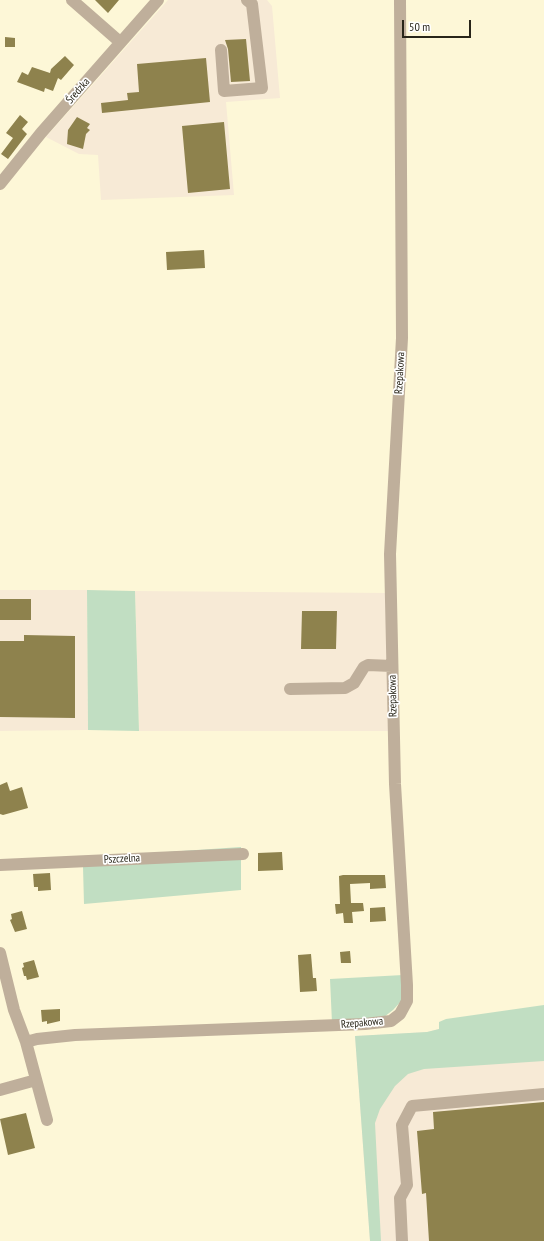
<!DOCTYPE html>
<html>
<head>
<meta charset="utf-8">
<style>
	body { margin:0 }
	#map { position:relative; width:544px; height:1241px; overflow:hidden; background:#fdf7d7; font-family:"PT Sans Narrow",sans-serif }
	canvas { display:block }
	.scale { position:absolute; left:402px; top:20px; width:69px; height:18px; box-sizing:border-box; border:2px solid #282519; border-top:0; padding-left:5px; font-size:12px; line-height:14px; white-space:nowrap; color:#282519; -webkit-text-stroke:3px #fff; paint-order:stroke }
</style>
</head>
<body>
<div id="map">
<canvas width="544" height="1241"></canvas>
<div class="scale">50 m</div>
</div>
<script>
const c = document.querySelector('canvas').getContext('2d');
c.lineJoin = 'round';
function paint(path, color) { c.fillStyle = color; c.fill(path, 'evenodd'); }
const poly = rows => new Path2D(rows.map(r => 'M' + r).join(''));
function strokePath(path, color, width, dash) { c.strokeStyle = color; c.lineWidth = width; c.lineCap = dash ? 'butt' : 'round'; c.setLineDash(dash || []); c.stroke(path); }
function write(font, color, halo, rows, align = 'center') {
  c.font = font + ' "PT Sans Narrow",sans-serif'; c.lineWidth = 3.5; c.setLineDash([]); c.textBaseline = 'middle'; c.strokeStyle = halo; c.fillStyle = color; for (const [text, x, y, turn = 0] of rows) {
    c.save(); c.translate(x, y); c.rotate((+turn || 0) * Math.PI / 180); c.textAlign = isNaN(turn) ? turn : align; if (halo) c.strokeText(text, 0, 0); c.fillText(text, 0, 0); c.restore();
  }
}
const industrial = poly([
	[168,0,267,0,272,6,280,98,226,102,234,195,101,200,98,155,79,154,46,137],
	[0,590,87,590,88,730,0,731],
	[135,591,387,593,388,731,139,731],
	[544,1006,544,1241,370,1241,355,1036,427,1032,439,1029,439,1022]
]);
const green = poly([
	[87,590,135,591,139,731,88,730],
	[241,847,241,890,84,904,83,867,77,858],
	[403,975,404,998,393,1010,384,1017,332,1023,330,979],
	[544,1005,544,1061,424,1069,408,1074,395,1086,380,1109,375,1123,381,1241,370,1241,355,1036,427,1032,439,1029,439,1022,446,1019]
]);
const building = poly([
	[95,0,119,0,108,13],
	[5,37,15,38,15,47,5,47],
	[246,39,250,81,231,82,228,49,225,40],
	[65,56,74,65,61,80,58,78,53,91,45,88,44,92,17,82,22,72,28,75,32,67,50,73,51,69],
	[206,58,210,102,102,113,101,103,128,100,127,93,139,92,137,64],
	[20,115,28,122,22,129,27,134,8,159,1,154,13,138,6,133],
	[77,117,90,124,87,128,90,130,86,134,83,149,67,144,68,130],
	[224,122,230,189,188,193,182,126],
	[204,250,205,268,167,270,166,252],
	[0,599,31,599,31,620,0,620],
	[302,611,337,611,336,649,301,649],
	[24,635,75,636,75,718,0,717,0,641,24,641],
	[7,782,10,791,22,787,28,808,3,815,0,814,0,785],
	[282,852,283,870,258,871,258,853],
	[50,873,51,890,38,891,38,887,34,887,33,874],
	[343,875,385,875,386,888,370,889,370,883,350,884,351,903,363,903,364,911,352,912,353,923,344,923,343,913,336,914,335,904,340,904,339,876],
	[385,907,386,921,370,922,370,908],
	[22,911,27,929,15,932,10,920,12,919,11,914],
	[350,951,351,963,341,963,340,952],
	[311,954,313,978,316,978,317,991,300,992,298,955],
	[34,960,39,977,27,980,26,976,24,976,22,968,24,967,23,963],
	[60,1009,60,1021,47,1024,47,1021,42,1022,41,1010],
	[544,1102,544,1241,429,1241,426,1193,422,1194,417,1131,434,1129,433,1112],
	[26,1113,35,1148,8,1155,0,1119]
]);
const minor = poly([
	[72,0,120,42],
	[221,50,224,91,262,88,252,4,247,0],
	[0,184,41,133,158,0],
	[290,689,345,688,354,683,364,667,368,665,392,666],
	[0,865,243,854],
	[0,953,14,1010,26,1042,47,1120],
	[26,1042,37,1039,75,1035,365,1024,391,1021,400,1014,407,1001,407,985,395,784,390,554,402,338,400,0],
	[0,1090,36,1080],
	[402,1241,400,1198,407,1185,402,1125,412,1106,544,1094]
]);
const streetNames = [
	["Średzka",78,91,-49],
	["Rzepakowa",400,373,-87],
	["Rzepakowa",393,696,-91],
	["Pszczelna",122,859,-3],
	["Rzepakowa",362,1023,-5]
];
paint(industrial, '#f7ead6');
paint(green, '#c1dec2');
paint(building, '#8e824d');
strokePath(minor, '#bfaf9b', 12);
write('11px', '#282519', '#fff', streetNames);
</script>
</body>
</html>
